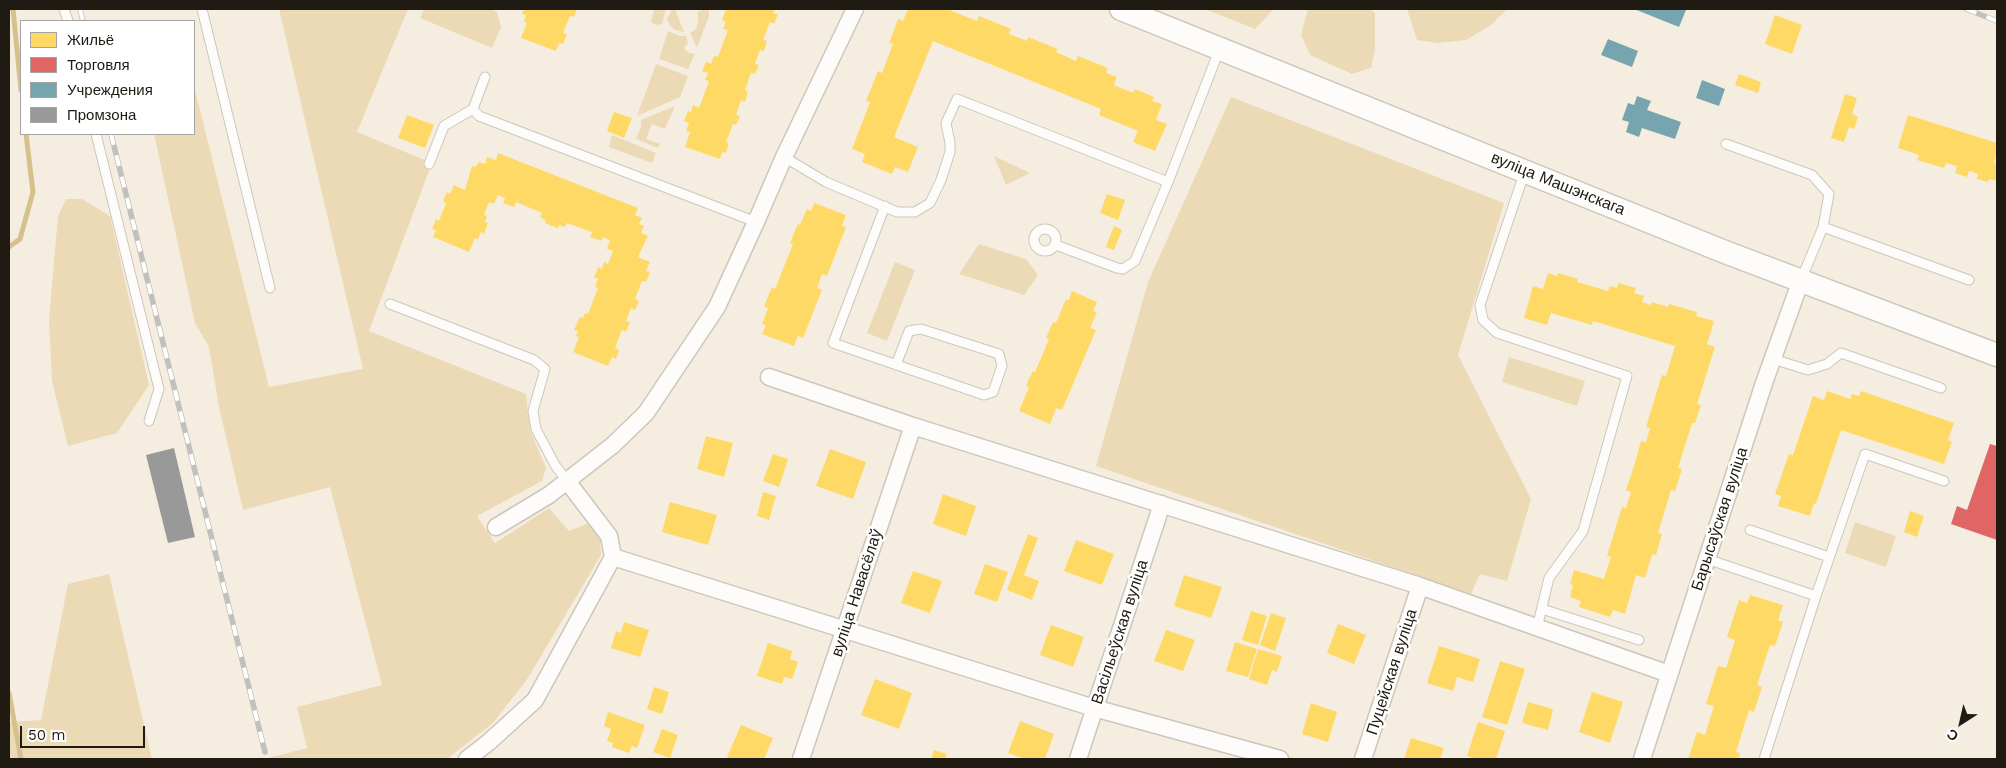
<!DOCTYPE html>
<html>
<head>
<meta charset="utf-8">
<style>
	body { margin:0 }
	#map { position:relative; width:2006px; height:768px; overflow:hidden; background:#f5eee0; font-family:"Work Sans",sans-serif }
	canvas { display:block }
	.frame { position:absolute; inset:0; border:10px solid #1f1b12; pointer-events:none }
	.legend { position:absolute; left:20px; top:20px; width:175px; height:115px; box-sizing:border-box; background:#fff; border:1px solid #a5a4a0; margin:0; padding:6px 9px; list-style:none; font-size:15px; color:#1f1b12 }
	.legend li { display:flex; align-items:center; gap:10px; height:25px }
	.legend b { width:25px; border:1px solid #a5a4a0 }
	.north { position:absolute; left:1936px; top:698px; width:50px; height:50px; -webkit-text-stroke:4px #fff; paint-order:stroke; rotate:215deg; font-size:14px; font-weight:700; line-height:20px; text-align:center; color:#1f1b12 }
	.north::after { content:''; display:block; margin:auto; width:18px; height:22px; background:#1f1b12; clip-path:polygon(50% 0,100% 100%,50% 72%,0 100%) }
	.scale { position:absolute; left:20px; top:726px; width:125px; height:22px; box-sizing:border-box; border:2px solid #1f1b12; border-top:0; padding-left:6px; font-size:15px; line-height:18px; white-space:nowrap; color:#1f1b12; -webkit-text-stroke:4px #fff; paint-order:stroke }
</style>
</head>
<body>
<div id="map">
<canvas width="2006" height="768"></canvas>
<div class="frame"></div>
<ul class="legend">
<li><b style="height:14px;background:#ffd966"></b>Жильё</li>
<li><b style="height:14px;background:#e06666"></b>Торговля</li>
<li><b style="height:14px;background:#76a5af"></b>Учреждения</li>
<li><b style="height:14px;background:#999"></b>Промзона</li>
</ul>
<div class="north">С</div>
<div class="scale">50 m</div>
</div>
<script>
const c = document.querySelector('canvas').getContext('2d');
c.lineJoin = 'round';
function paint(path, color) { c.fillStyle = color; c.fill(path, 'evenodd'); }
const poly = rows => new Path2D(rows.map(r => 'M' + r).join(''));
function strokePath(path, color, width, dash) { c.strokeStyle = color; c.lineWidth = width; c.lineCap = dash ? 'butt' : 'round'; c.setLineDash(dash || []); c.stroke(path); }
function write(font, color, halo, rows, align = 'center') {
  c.font = font + ' "Work Sans",sans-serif'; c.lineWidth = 5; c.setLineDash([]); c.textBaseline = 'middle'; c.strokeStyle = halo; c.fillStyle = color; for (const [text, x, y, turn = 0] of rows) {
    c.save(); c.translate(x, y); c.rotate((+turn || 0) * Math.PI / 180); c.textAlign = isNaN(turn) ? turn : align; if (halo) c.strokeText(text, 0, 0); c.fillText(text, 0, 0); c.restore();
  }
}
const green = poly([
	[279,9,408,9,357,132,432,163,369,331,526,394,530,430,546,468,542,481,477,516,495,543,549,508,569,531,589,523,600,536,601,555,528,678,493,723,447,759,264,759,307,748,297,707,382,685,330,487,243,510,219,407,209,347,195,323,154,134,194,134,194,86,269,387,363,369],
	[424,9,491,9,497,12,501,27,492,48,420,18],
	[654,9,666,9,662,24,656,25,651,22],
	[672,9,675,9,684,32,675,30,670,26,667,19],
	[705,9,709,9,709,16,697,48,690,33,696,29,698,22,698,12],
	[1205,9,1274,9,1255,29],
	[1308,9,1370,9,1375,13,1375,49,1371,68,1352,74,1310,55,1301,35],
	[1407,9,1507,9,1491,25,1466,40,1438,43,1417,40],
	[668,31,680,36,686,36,688,43,684,48,687,52,695,54,688,69,659,59],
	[656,64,688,76,680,97,637,116],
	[1231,97,1504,203,1458,355,1531,499,1507,581,1480,574,1471,594,1096,466,1148,282],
	[675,106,665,129,652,124,646,139,660,144,658,148,636,139,641,126,641,120],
	[612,135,656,153,652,163,609,147],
	[994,156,1030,173,1006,185],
	[66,199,82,199,110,216,149,385,117,433,68,446,52,381,49,320,58,216],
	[979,244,1026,259,1038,275,1024,295,959,274],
	[895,262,915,270,887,341,867,333],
	[1509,357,1585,381,1577,406,1502,382],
	[1855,522,1896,536,1886,567,1845,553],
	[109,574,152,759,9,759,9,722,41,720,68,584]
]);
const homes = poly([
	[524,9,577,9,574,17,570,16,563,33,567,34,563,44,559,43,556,51,521,38,527,23,524,22,526,15,522,14],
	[726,9,730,10,730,9,775,9,773,13,778,14,774,24,770,22,763,40,767,41,764,51,760,50,755,64,759,65,755,74,751,73,745,90,748,92,745,102,741,100,736,115,740,116,736,125,733,124,726,142,729,143,726,153,722,152,720,159,685,147,690,132,686,131,689,123,684,121,688,111,691,112,693,105,699,108,709,81,705,80,708,73,702,71,706,62,711,64,714,56,718,57,728,30,723,29,726,22,722,20],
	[908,9,947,9,977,21,979,16,1011,29,1009,34,1027,41,1028,37,1058,49,1056,52,1076,61,1078,56,1108,68,1106,73,1117,77,1114,85,1133,93,1135,89,1154,97,1152,101,1162,104,1156,120,1167,124,1155,151,1133,142,1138,131,1099,115,1101,109,933,41,894,137,918,147,908,172,895,167,892,174,862,162,865,154,852,149,870,102,866,101,878,71,882,73,893,44,889,43,898,19,903,21],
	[1775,15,1802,25,1792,54,1765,44],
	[1739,74,1761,82,1758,93,1735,85],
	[1845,94,1857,98,1852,114,1858,117,1854,129,1849,127,1844,142,1831,138],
	[614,112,632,118,624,138,607,131],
	[407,115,434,125,425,148,398,138],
	[1908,115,1997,143,1997,151,1994,163,1997,164,1997,181,1989,179,1988,182,1977,179,1978,174,1969,171,1967,177,1955,173,1957,166,1946,163,1944,168,1917,160,1919,155,1898,148],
	[498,153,638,208,635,215,642,218,639,224,644,226,641,233,648,236,638,257,650,262,646,271,650,272,646,282,642,281,635,299,639,301,635,310,631,308,626,321,630,322,626,332,622,330,615,348,619,350,616,359,612,357,608,366,573,352,579,337,576,336,578,331,574,330,580,317,583,318,585,313,588,314,598,288,595,287,598,279,594,278,598,267,602,269,604,262,608,264,613,251,607,249,610,240,603,237,601,241,596,239,590,237,592,232,567,223,565,227,559,225,558,228,552,226,545,223,546,220,540,217,542,213,516,202,514,207,503,203,505,198,498,195,494,204,489,202,484,215,487,216,485,222,488,223,484,234,481,232,478,239,475,238,469,252,433,237,436,230,432,229,436,219,439,221,446,203,443,201,447,192,450,194,454,185,465,190,472,166,476,167,479,162,485,164,487,157,496,160],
	[1107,194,1125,200,1118,220,1100,213],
	[814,203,846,215,842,226,846,227,827,276,822,274,817,288,822,290,803,338,798,336,794,346,762,334,766,325,762,324,768,308,764,306,772,287,775,289,793,244,790,243,798,224,800,225,807,209,811,211],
	[1114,226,1122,230,1114,250,1106,247],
	[1548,273,1557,276,1558,273,1578,279,1577,282,1608,291,1610,286,1617,288,1618,283,1636,288,1634,293,1644,296,1642,302,1651,305,1652,302,1668,307,1669,304,1697,312,1696,316,1714,321,1707,344,1715,347,1697,404,1701,405,1695,423,1692,423,1678,468,1682,469,1675,491,1671,490,1658,533,1662,534,1656,555,1652,554,1645,578,1636,575,1625,614,1613,610,1610,617,1579,607,1581,601,1570,597,1573,585,1570,584,1574,570,1604,579,1611,557,1607,556,1622,507,1626,508,1631,492,1626,490,1634,466,1641,441,1646,442,1650,428,1646,427,1653,404,1662,375,1666,376,1675,346,1593,321,1592,325,1551,313,1547,325,1524,318,1533,286,1543,289],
	[1072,291,1097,302,1093,311,1097,312,1090,328,1096,330,1062,410,1056,408,1050,424,1019,411,1029,387,1026,386,1029,379,1033,371,1035,372,1049,339,1046,338,1053,322,1056,323,1066,299,1069,300],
	[1827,391,1850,399,1852,394,1859,396,1861,391,1954,423,1948,440,1952,442,1944,464,1841,430,1816,504,1814,503,1810,516,1778,506,1781,496,1775,494,1789,454,1793,455,1813,396,1824,400],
	[706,436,733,443,724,477,697,469],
	[830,449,866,462,853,499,816,486],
	[773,454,788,459,779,487,763,481],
	[763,492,776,496,769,520,757,516],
	[943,494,976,506,966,536,933,524],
	[670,502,717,515,708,545,662,532],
	[1910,511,1924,516,1917,537,1904,532],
	[1028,534,1038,538,1024,575,1039,581,1032,600,1007,590],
	[1076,540,1114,554,1102,585,1064,571],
	[985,564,1008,572,997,602,974,594],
	[913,571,942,581,930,613,901,603],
	[1184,575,1222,587,1211,618,1174,606],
	[1750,595,1783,605,1778,620,1783,622,1775,646,1770,645,1757,685,1762,687,1754,712,1749,710,1736,752,1740,753,1739,759,1688,759,1697,732,1705,735,1714,706,1706,704,1718,666,1726,668,1735,640,1727,637,1739,600,1747,603],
	[1251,611,1267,616,1258,645,1242,640],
	[1271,613,1286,618,1275,651,1260,645],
	[624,622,649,630,640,657,611,648,616,631,621,633],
	[1338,624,1366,635,1354,664,1327,653],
	[1051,625,1084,637,1073,667,1040,655],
	[1166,630,1195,640,1183,671,1154,661],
	[1235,642,1257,649,1248,677,1226,671],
	[768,643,792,651,790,659,798,662,792,679,784,677,782,684,757,676],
	[1439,646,1480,659,1473,682,1457,677,1453,691,1427,683],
	[1258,649,1282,656,1277,672,1272,670,1267,685,1249,679],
	[1500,661,1525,669,1507,725,1482,717],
	[875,679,912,693,899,729,861,715],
	[654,687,669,692,662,714,647,709],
	[1592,692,1623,702,1610,743,1579,732],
	[1528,702,1553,709,1548,730,1522,723],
	[1311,703,1337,712,1328,742,1302,734],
	[608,712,645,725,637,748,632,746,629,753,612,747,613,743,607,741,611,729,604,726],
	[1020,721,1054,734,1045,759,1024,759,1008,753],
	[1478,722,1505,731,1496,759,1476,759,1467,756],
	[741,725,773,738,764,759,732,759,727,757],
	[662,729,678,735,670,758,653,752],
	[1411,738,1444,748,1440,759,1404,759],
	[934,750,947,754,945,759,931,759]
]);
const shops = poly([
	[1990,444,1997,446,1997,540,1951,524,1957,506,1967,510]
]);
const public = poly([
	[1634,9,1684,9,1686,10,1679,27],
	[1608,39,1638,51,1632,67,1601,55],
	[1702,80,1725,89,1719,106,1696,98],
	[1637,96,1651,101,1647,110,1681,122,1675,139,1642,128,1639,137,1626,132,1629,122,1622,120,1628,103,1634,105]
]);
const industry = poly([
	[174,448,195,537,168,543,146,455]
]);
const stream = poly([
	[13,9,21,90],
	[9,247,20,239,33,192,26,134],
	[9,693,21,759]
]);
const service = poly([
	[64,9,68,21],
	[202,9,270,288],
	[485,77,473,109,479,116,756,222],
	[96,134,159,389,149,421],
	[1726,144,1812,175,1829,194,1823,227],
	[784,157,826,182,897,212,915,212,930,203,941,180,950,152,950,143,946,123,957,99,1168,182,1220,48],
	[429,164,444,126,473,109],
	[1525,171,1480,305,1483,320,1497,333,1627,376,1583,531,1549,578,1537,628],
	[885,206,833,343,984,395,993,392,1002,366,999,354,921,329,909,331,896,365],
	'1034 240a11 11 0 1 1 22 0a11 11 0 1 1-22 0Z',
	[1056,245,1117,268,1123,269,1135,261,1168,182],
	[1801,280,1823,227,1969,280],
	[390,304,534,360,545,369,533,411,536,429,555,465,567,481],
	[1773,359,1808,370,1827,364,1841,353,1941,388],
	[1750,530,1829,557],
	[1707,559,1816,596,1764,759],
	[1816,596,1865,454,1944,481],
	[1542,609,1639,640]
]);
const minor = poly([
	[769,377,913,426,1420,586,1669,674],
	[496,527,549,495,567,481,613,445,646,413,717,307,756,222,784,157,855,9],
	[613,557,1094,708,1280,759],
	[467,759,489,742,535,700,613,557,609,536,567,481],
	[801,759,913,426],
	[1078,759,1162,504],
	[1363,759,1420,586],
	[1642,759,1764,383,1801,280]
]);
const secondary = poly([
	[1121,9,1725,252,1997,355]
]);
const rail = poly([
	[80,9,83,21],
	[1966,9,1997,21],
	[111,134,265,752]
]);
const streetNames = [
	["вуліца Машэнскага",1558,184,22],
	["Барысаўская вуліца",1720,519,-72],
	["вуліца Навасёлаў",857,593,-72],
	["Васільеўская вуліца",1120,632,-72],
	["Пуцейская вуліца",1392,672,-72]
];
paint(green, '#ebdab5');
paint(homes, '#ffd966');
paint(shops, '#e06666');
paint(public, '#76a5af');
paint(industry, '#999');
strokePath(stream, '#d6c08d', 5);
strokePath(service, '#ccc6bb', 11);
strokePath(minor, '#ccc6bb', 19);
strokePath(secondary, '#ccc6bb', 25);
strokePath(service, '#fefcfa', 9);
strokePath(minor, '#fefcfa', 16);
strokePath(secondary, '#fefcfa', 22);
strokePath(rail, '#c2c0bc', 5.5);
strokePath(rail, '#fff', 4, [11]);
write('16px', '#1f1b12', '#fff', streetNames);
</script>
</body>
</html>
